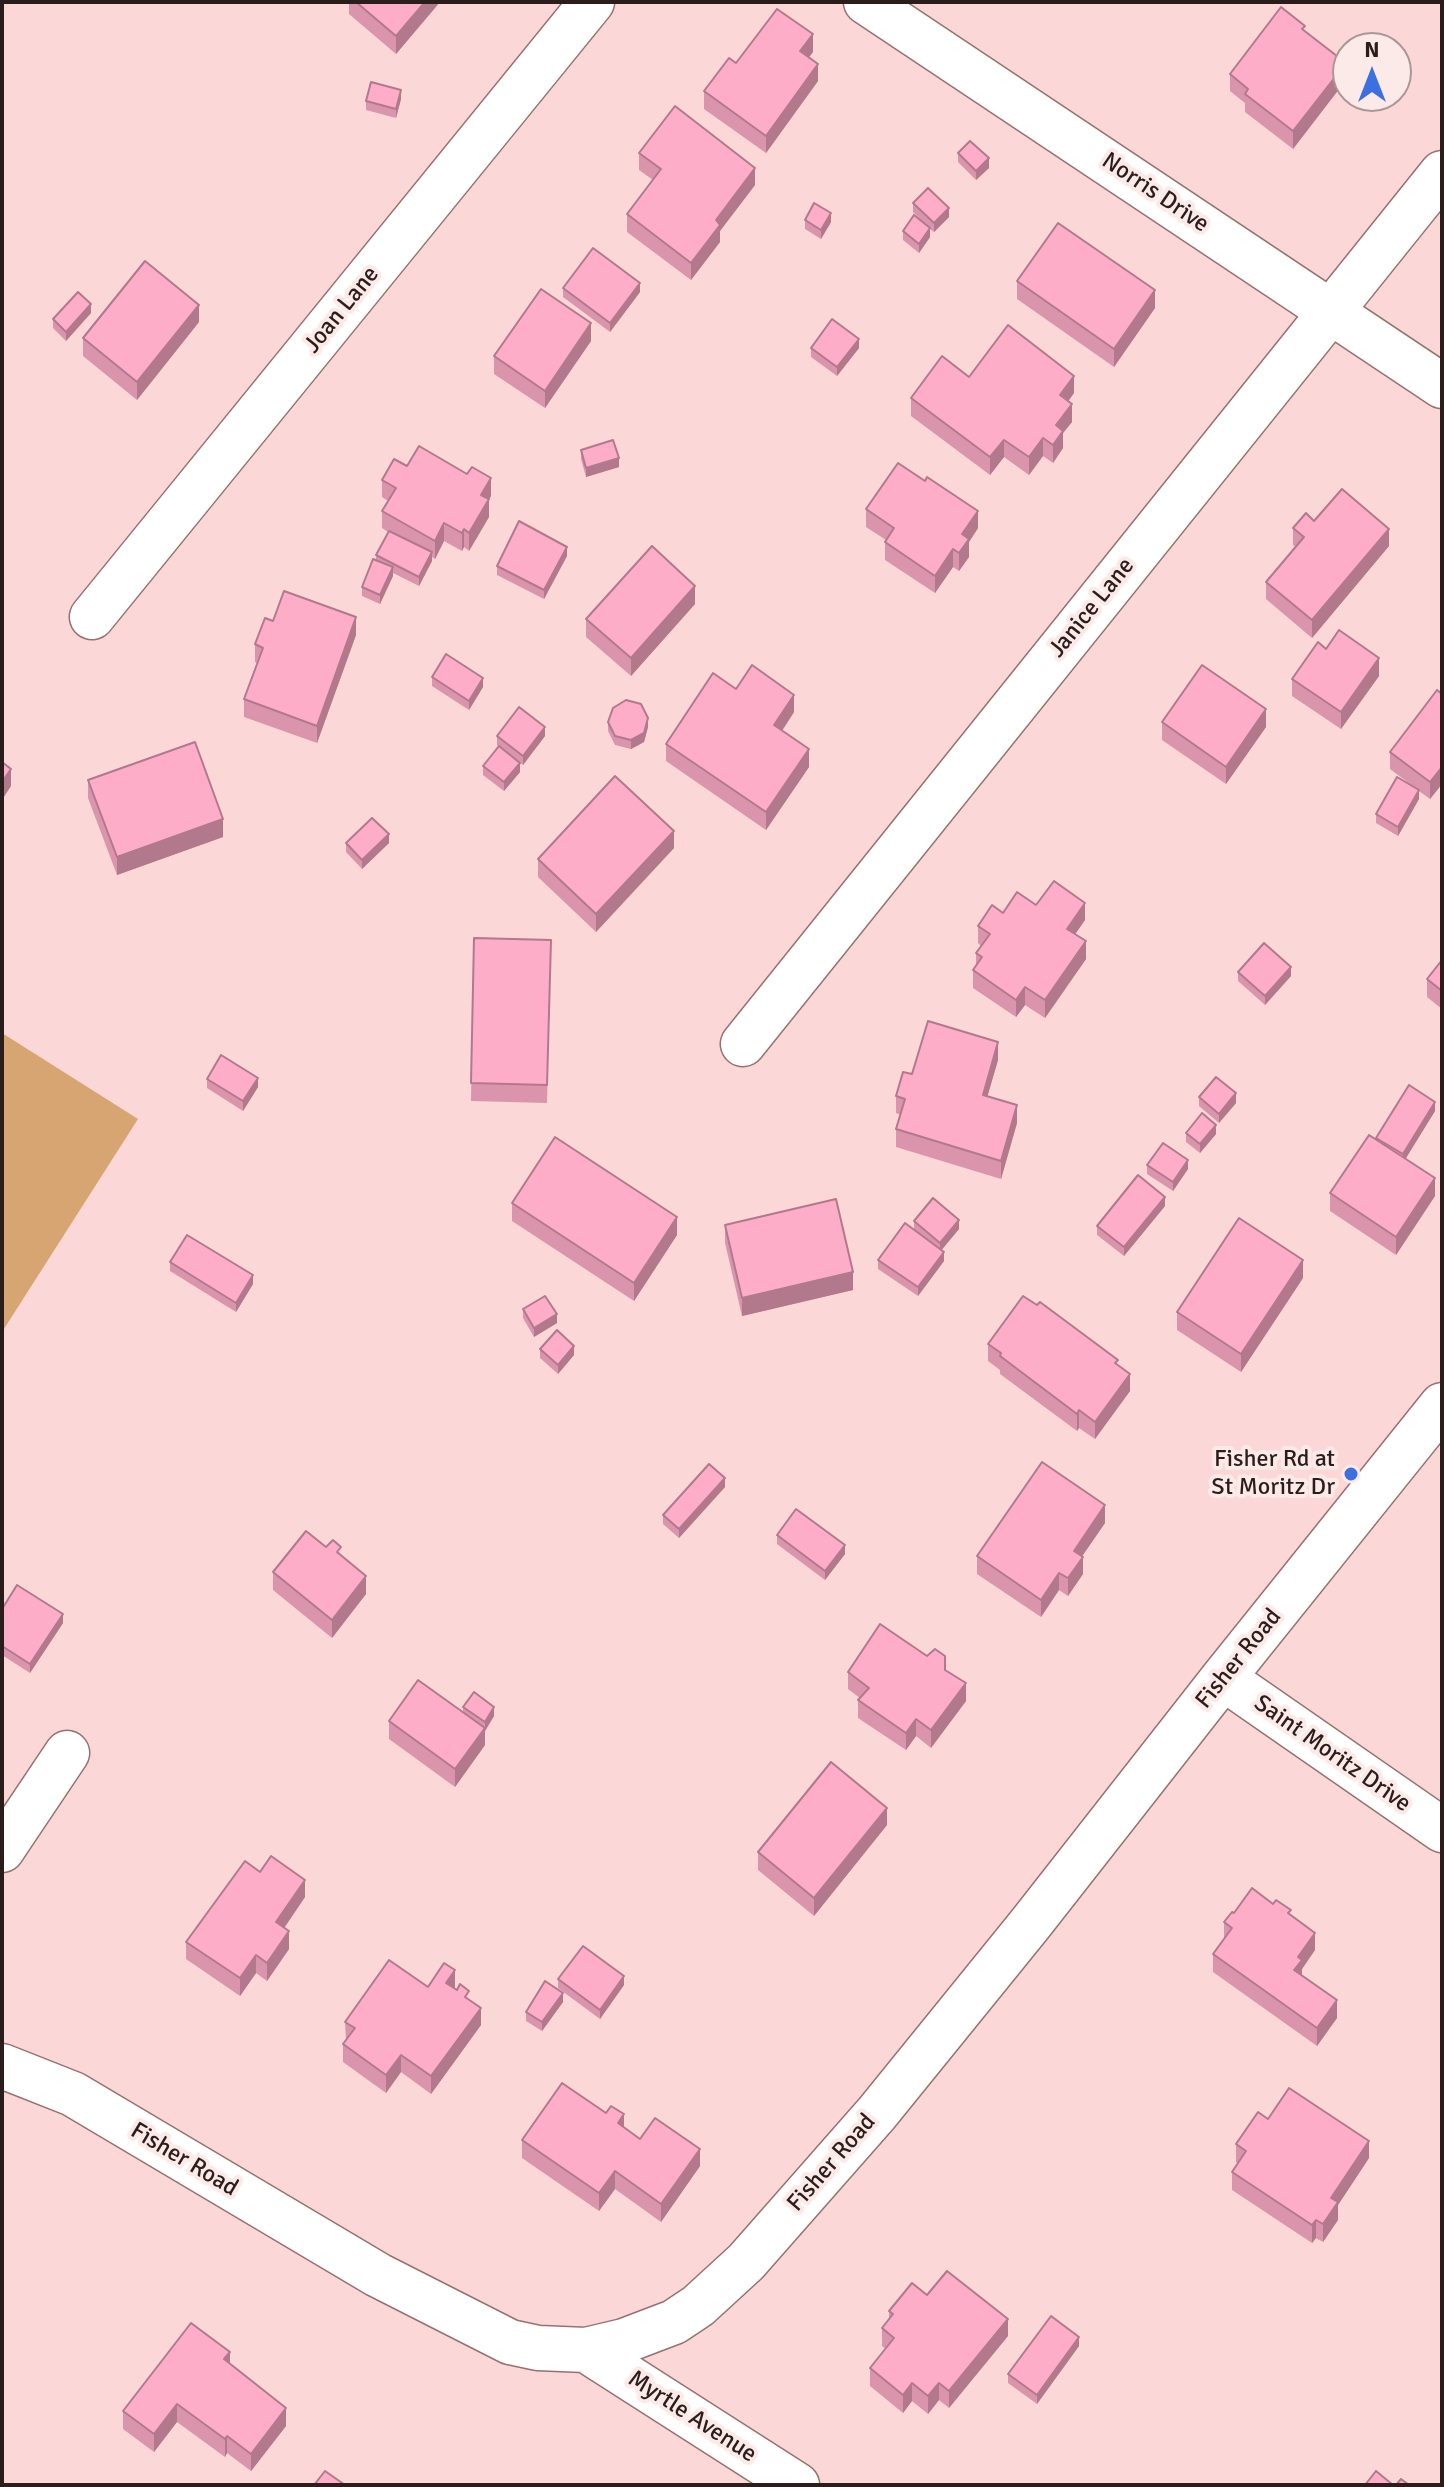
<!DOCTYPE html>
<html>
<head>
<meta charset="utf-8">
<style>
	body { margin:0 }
	#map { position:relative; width:1444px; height:2487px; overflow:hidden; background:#fbd8d7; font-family:Signika,sans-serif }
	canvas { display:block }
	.frame { position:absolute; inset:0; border:4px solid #2c1d1d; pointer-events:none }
	.north { position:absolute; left:1332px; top:32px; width:80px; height:80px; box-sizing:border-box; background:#fceae9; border:2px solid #a99897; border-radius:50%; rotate:0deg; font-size:22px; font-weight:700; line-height:32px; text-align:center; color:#2c1d1d }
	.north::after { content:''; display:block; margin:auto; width:28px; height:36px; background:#3c6fdf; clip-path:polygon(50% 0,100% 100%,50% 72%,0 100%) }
</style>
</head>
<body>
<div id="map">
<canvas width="1444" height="2487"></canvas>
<div class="frame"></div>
<div class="north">N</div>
</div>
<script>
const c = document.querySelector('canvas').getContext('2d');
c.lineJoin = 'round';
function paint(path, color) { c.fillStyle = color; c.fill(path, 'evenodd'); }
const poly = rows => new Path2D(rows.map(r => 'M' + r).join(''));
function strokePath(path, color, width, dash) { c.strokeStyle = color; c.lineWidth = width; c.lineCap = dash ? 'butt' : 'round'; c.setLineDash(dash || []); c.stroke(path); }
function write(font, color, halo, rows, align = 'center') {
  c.font = font + ' Signika,sans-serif'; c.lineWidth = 8; c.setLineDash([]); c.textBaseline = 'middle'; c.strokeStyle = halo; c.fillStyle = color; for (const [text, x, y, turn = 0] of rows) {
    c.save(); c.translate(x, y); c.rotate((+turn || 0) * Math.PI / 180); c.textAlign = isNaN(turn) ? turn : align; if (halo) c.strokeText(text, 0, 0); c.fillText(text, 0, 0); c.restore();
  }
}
const green = poly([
	[2,1033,138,1119,2,1332]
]);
const minor = poly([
	[866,2,1442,386],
	[92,617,592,2],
	[743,1044,1442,173],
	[1223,1678,1442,1830],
	[2,1850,67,1753],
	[2,2066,73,2094,378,2275,510,2342,538,2348,586,2350,624,2341,674,2322,698,2306,746,2262,877,2113,1031,1923,1223,1678,1442,1405],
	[586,2350,797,2485]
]);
const wall = poly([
	[349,2,440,2,396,54,349,14],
	[1305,31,1346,80,1293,149,1245,112,1245,103,1230,91,1230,74],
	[813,52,809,57,818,81,766,153,704,109,704,91,736,63],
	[401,99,396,118,366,110,366,101],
	[639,153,755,185,720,231,720,242,691,280,627,232,627,214,653,180,639,170],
	[958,153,989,168,976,180,958,162],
	[913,203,949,217,934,232,930,229,930,237,919,253,903,240,903,231,925,224,913,212],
	[805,220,831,222,821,239,805,229],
	[1017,281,1155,308,1114,367,1017,299],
	[563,288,640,292,610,332,563,297],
	[91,313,66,341,53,328,53,319],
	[199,322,137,400,83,356,83,338],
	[591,341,545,408,494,374,494,356],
	[811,348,859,348,837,376,811,357],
	[969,377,1074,393,1068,401,1072,422,1063,433,1063,448,1053,463,1043,456,1029,475,1004,457,990,475,911,416,911,398],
	[581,450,619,467,586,477,581,459],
	[407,466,491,496,489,499,489,517,469,551,464,547,462,551,444,541,435,559,432,557,432,561,419,586,393,573,393,576,380,604,362,596,362,587,376,560,376,555,388,532,382,528,382,511,388,501,382,497,382,480],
	[866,509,978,528,969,542,969,557,959,571,953,567,935,593,885,560,885,542,886,540,866,527],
	[1314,521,1389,546,1312,638,1266,599,1266,582,1296,547,1293,545,1293,528],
	[567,556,544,599,497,575,497,566],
	[695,604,631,676,586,637,586,619],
	[356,635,317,743,244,717,244,699,257,663,255,662,255,644],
	[1326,649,1379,676,1341,729,1292,696,1292,679],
	[432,677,483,687,469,710,432,686],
	[1442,686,1442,784,1430,799,1419,791,1419,799,1398,836,1376,823,1376,814,1414,787,1390,769,1390,752,1439,692],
	[736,689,794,712,782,731,809,767,766,830,666,761,666,744],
	[608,722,648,727,644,742,631,749,615,745,608,731],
	[1162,722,1266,727,1226,784,1162,740],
	[497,736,545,736,523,765,518,761,520,772,504,791,483,775,483,766,498,746,497,745],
	[88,780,223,837,117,875,88,798],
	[346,843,389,843,362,869,346,852],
	[674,848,596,932,538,877,538,859],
	[1036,905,1085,920,1075,934,1086,959,1045,1018,1025,1005,1016,1017,973,988,973,970,976,966,976,953,981,946,978,943,978,926,1003,913],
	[474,938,551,940,547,1103,471,1101],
	[1442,960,1442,1009,1427,997,1427,979],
	[1238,972,1291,976,1265,1005,1238,981],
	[998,1060,987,1096,1017,1123,1001,1179,896,1147,896,1129,901,1115,896,1113,896,1096,912,1074],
	[207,1079,258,1087,243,1111,207,1088],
	[1199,1097,1236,1103,1219,1123,1199,1106],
	[1435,1111,1405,1159,1435,1196,1396,1255,1330,1211,1330,1193,1376,1138],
	[1186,1133,1216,1134,1200,1153,1186,1142],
	[1147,1165,1188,1169,1173,1191,1147,1174],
	[512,1203,677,1235,634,1301,512,1221],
	[1165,1206,1124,1256,1097,1235,1097,1226],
	[914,1221,959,1229,941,1250,944,1261,918,1296,878,1269,878,1260,914,1230],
	[725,1225,853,1290,742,1316,725,1243],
	[170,1262,253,1284,236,1312,170,1271],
	[1303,1278,1241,1372,1177,1330,1177,1312],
	[523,1309,557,1323,534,1337,523,1318],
	[988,1344,1118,1365,1130,1391,1095,1439,1079,1428,1077,1431,1000,1374,1000,1370,988,1361],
	[540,1349,574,1355,558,1374,540,1358],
	[725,1487,679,1538,663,1524,663,1515],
	[1105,1523,1082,1556,1083,1574,1068,1596,1059,1590,1041,1617,977,1574,977,1556],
	[777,1535,845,1554,825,1580,777,1544],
	[326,1547,341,1556,366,1594,332,1638,273,1590,273,1572],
	[2,1609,63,1623,30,1673,2,1655],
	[945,1670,966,1701,931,1748,916,1736,906,1750,858,1718,858,1700,860,1698,848,1689,848,1672],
	[463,1707,494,1716,485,1731,485,1745,455,1787,389,1739,389,1721,463,1712],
	[887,1825,814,1916,758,1870,758,1852],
	[260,1872,305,1897,284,1928,289,1949,267,1981,256,1973,240,1996,186,1959,186,1942],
	[1234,1913,1291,1915,1315,1950,1302,1969,1302,1976,1337,2018,1317,2046,1213,1972,1213,1954,1224,1938,1224,1922],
	[558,1979,624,1985,600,2019,558,1988],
	[428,1987,454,1988,469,2000,481,2025,431,2094,401,2072,386,2093,343,2062,343,2044,346,2040,345,2022],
	[563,2002,542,2031,526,2021,526,2012],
	[624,2127,640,2139,700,2166,661,2222,615,2189,599,2211,522,2158,522,2140],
	[1236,2144,1369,2158,1338,2205,1338,2220,1323,2242,1316,2238,1312,2243,1232,2190,1232,2172,1238,2163,1236,2162],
	[927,2295,1008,2336,949,2408,939,2400,928,2414,912,2401,903,2413,870,2386,870,2368,886,2349,882,2346,882,2328,889,2319,889,2311],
	[1079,2346,1037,2404,1008,2383,1008,2374],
	[230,2364,286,2426,251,2471,227,2453,225,2457,177,2422,154,2452,123,2429,123,2411],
	[1442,2371,1442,2385,1440,2383,1440,2374]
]);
const shadedWall = poly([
	[425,2,440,2,396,54,396,36],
	[813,34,813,52,800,69,800,51],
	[1346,63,1346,80,1293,149,1293,131],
	[818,64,818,81,766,153,766,136],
	[401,90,401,99,396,118,396,109],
	[989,158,989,168,976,180,976,171],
	[755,168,755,185,720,231,720,242,691,280,691,263,716,220],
	[949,208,949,217,934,232,934,223],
	[831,213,831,222,821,239,821,230],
	[930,228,930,237,919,253,919,244],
	[640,283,640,292,610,332,610,323],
	[1155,290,1155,308,1114,367,1114,349],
	[91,304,91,313,66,341,66,332],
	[199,305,199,322,137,400,137,382],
	[591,323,591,341,545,408,545,391],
	[859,339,859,348,837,376,837,367],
	[1074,376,1074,393,1060,413,1060,395],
	[3,381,3,399,2,401,2,383],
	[1072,404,1072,422,1063,433,1063,448,1053,463,1053,445,1056,425],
	[1043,438,1043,456,1029,475,1029,457],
	[1004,440,1004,457,990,475,990,457],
	[619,458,619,467,586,477,586,468],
	[491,478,491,496,481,512,481,495],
	[489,499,489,517,469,551,469,533],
	[978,511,978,528,969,542,969,557,959,571,959,553,962,534],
	[444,523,444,541,435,559,435,541],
	[464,529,464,547,462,551,462,533],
	[1389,529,1389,546,1312,638,1312,620],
	[567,547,567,556,544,599,544,590],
	[953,549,953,567,935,593,935,576],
	[432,552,432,561,419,586,419,577],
	[393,567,393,576,380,604,380,595],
	[695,586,695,604,631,676,631,658],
	[356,617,356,635,317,743,317,726],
	[1379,658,1379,676,1341,729,1341,712],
	[483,678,483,687,469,710,469,701],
	[794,695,794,712,774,743,774,725],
	[1266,709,1266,727,1226,784,1226,767],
	[648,718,648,727,644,742,631,749,631,740],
	[545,727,545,736,523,765,523,756],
	[809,749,809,767,766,830,766,812],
	[520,763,520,772,504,791,504,782],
	[1442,767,1442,784,1430,799,1430,782],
	[11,769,11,786,2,800,2,782],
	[1419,790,1419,799,1398,836,1398,827],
	[223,819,223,837,117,875,117,857],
	[674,831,674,848,596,932,596,914],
	[389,834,389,843,362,869,362,860],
	[1085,903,1085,920,1067,946,1067,929],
	[1086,941,1086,959,1045,1018,1045,1000],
	[1291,967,1291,976,1265,1005,1265,996],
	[1025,987,1025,1005,1016,1017,1016,1000],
	[998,1042,998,1060,983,1112,983,1095],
	[258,1078,258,1087,243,1111,243,1101],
	[1236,1093,1236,1103,1219,1123,1219,1114],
	[1435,1102,1435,1111,1403,1163,1403,1154],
	[1017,1105,1017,1123,1001,1179,1001,1161],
	[1216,1125,1216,1134,1200,1153,1200,1144],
	[1188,1160,1188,1169,1173,1191,1173,1182],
	[1435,1178,1435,1196,1396,1255,1396,1237],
	[1165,1197,1165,1206,1124,1256,1124,1247],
	[677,1217,677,1235,634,1301,634,1283],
	[959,1220,959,1229,940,1252,940,1243],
	[944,1252,944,1261,918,1296,918,1287],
	[1303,1260,1303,1278,1241,1372,1241,1354],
	[853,1272,853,1290,742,1316,742,1298],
	[253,1275,253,1284,236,1312,236,1303],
	[557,1314,557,1323,534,1337,534,1328],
	[574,1346,574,1355,558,1374,558,1365],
	[1130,1374,1130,1391,1095,1439,1095,1422],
	[1079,1410,1079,1428,1077,1431,1077,1414],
	[725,1478,725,1487,679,1538,679,1529],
	[1105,1505,1105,1523,1074,1568,1074,1551],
	[845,1545,845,1554,825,1580,825,1571],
	[1083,1557,1083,1574,1068,1596,1068,1578],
	[1059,1573,1059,1590,1041,1617,1041,1600],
	[366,1576,366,1594,332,1638,332,1620],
	[63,1614,63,1623,30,1673,30,1664],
	[966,1683,966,1701,931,1748,931,1730],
	[494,1707,494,1716,485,1731,485,1745,455,1787,455,1769,485,1728,485,1722],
	[916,1719,916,1736,906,1750,906,1733],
	[887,1808,887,1825,814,1916,814,1898],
	[305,1880,305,1897,276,1940,276,1922],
	[289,1931,289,1949,267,1981,267,1963],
	[1315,1933,1315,1950,1302,1969,1302,1977,1294,1970,1298,1957],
	[256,1955,256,1973,240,1996,240,1978],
	[455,1970,455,1988,446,1983],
	[624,1976,624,1985,600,2019,600,2010],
	[563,1993,563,2002,542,2031,542,2022],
	[1337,2000,1337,2018,1317,2046,1317,2028],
	[481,2008,481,2025,431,2094,431,2076],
	[401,2055,401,2072,386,2093,386,2075],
	[624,2114,624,2132,618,2123],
	[1369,2141,1369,2158,1338,2205,1338,2220,1323,2242,1323,2224,1331,2198],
	[700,2149,700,2166,661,2222,661,2204],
	[615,2171,615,2189,599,2211,599,2193],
	[1316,2220,1316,2238,1312,2243,1312,2225],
	[1008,2319,1008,2336,949,2408,949,2391],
	[1079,2337,1079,2346,1037,2404,1037,2395],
	[230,2352,230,2370,224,2359],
	[912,2383,912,2401,903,2413,903,2395],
	[939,2383,939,2400,928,2414,928,2396],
	[177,2404,177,2422,154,2452,154,2434],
	[286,2408,286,2426,251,2471,251,2454],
	[227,2436,227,2453,225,2457,225,2439]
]);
const building = poly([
	[356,2,425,2,396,36,356,2],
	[1281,7,1305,26,1302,29,1346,63,1293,131,1245,94,1248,89,1230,74,1281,7],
	[777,9,813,34,800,51,818,64,766,136,704,91,729,58,736,63,777,9],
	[371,82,401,90,396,109,366,101,371,82],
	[675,106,755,168,716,220,720,225,691,263,627,214,661,169,639,153,675,106],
	[970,141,989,158,976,171,958,153,970,141],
	[928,188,949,208,934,223,913,203,928,188],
	[814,203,831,213,821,230,805,220,814,203],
	[914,215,930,228,919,244,903,231,914,215],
	[1058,223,1155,290,1114,349,1017,281,1058,223],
	[593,248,640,283,610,323,563,288,593,248],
	[145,261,199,305,137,382,83,338,145,261],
	[541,289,591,323,545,391,494,356,541,289],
	[78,292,91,304,66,332,53,319,78,292],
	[832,319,859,339,837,367,811,348,832,319],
	[1008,325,1074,376,1060,395,1072,404,1056,425,1063,431,1053,445,1043,438,1029,457,1004,440,990,457,911,398,942,356,969,377,1008,325],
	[613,440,619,458,586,468,581,450,613,440],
	[419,446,467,474,472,467,491,478,481,495,489,499,469,533,464,529,462,533,444,523,435,541,382,511,396,488,382,480,394,459,407,466,419,446],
	[898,463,925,481,927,477,978,511,962,534,969,539,959,553,953,549,935,576,885,542,894,528,866,509,898,463],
	[1342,489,1389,529,1312,620,1266,582,1304,537,1293,528,1306,513,1314,521,1342,489],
	[519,521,567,547,544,590,497,566,519,521],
	[389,531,432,552,419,577,376,555,389,531],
	[652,546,695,586,631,658,586,619,652,546],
	[373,559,393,567,380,595,362,587,373,559],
	[284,591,356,617,317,726,244,699,263,648,255,644,265,618,273,621,284,591],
	[1339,630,1379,658,1341,712,1292,679,1318,642,1326,649,1339,630],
	[446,654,483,678,469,701,432,677,446,654],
	[752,665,794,695,774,725,809,749,766,812,666,744,713,673,736,689,752,665],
	[1202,665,1266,709,1226,767,1162,722,1202,665],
	[1437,690,1442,694,1442,767,1430,782,1390,752,1437,690],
	[626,700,641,704,648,718,644,733,631,740,615,736,608,722,613,708,626,700],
	[519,707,545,727,523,756,497,736,519,707],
	[195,742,223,819,117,857,88,780,195,742],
	[499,746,520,763,504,782,483,766,499,746],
	[2,762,11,769,2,782,2,762],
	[615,776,674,831,596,914,538,859,615,776],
	[1397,777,1419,790,1398,827,1376,814,1397,777],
	[372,818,389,834,362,860,346,843,372,818],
	[1054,881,1085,903,1067,929,1086,941,1045,1000,1025,987,1016,1000,973,970,982,957,976,953,990,934,978,926,992,905,1003,913,1017,892,1036,905,1054,881],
	[474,938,551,940,547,1085,471,1083,474,938],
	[1264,943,1291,967,1265,996,1238,972,1264,943],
	[1442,960,1442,991,1427,979,1442,960],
	[928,1021,998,1042,983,1095,1017,1105,1001,1161,896,1129,905,1099,896,1096,903,1072,912,1074,928,1021],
	[221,1055,258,1078,243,1101,207,1079,221,1055],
	[1216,1077,1236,1093,1219,1114,1199,1097,1216,1077],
	[1409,1085,1435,1102,1403,1154,1376,1138,1409,1085],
	[1202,1113,1216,1125,1200,1144,1186,1133,1202,1113],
	[1369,1135,1435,1178,1396,1237,1330,1193,1369,1135],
	[555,1137,677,1217,634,1283,512,1203,555,1137],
	[1163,1143,1188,1160,1173,1182,1147,1165,1163,1143],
	[1138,1175,1165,1197,1124,1247,1097,1226,1138,1175],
	[933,1198,959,1220,940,1243,914,1221,933,1198],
	[836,1199,853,1272,742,1298,725,1225,836,1199],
	[1239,1218,1303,1260,1241,1354,1177,1312,1239,1218],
	[905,1223,944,1252,918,1287,878,1260,905,1223],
	[187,1235,253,1275,236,1303,170,1262,187,1235],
	[545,1296,557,1314,534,1328,523,1309,545,1296],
	[1023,1296,1037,1305,1040,1302,1118,1360,1115,1363,1130,1374,1095,1422,1079,1410,1077,1414,1000,1356,1001,1353,988,1344,1023,1296],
	[557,1330,574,1346,558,1365,540,1349,557,1330],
	[1042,1462,1105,1505,1074,1551,1083,1557,1068,1578,1059,1573,1041,1600,977,1556,1042,1462],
	[709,1464,725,1478,679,1529,663,1515,709,1464],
	[796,1509,845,1545,825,1571,777,1535,796,1509],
	[306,1531,326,1547,333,1540,341,1547,337,1552,366,1576,332,1620,273,1572,306,1531],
	[17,1585,63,1614,30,1664,2,1646,2,1609,17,1585],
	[880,1624,927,1656,935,1649,945,1656,945,1670,966,1683,931,1730,916,1719,906,1733,858,1700,869,1688,848,1672,880,1624],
	[418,1680,485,1728,455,1769,389,1721,418,1680],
	[474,1692,494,1707,485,1722,463,1707,474,1692],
	[831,1762,887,1808,814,1898,758,1852,831,1762],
	[271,1856,305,1880,276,1922,289,1931,267,1963,256,1955,240,1978,186,1942,245,1861,260,1872,271,1856],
	[1252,1888,1273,1904,1276,1900,1291,1910,1288,1913,1315,1933,1298,1957,1302,1960,1294,1970,1337,2000,1317,2028,1213,1954,1232,1928,1224,1922,1232,1912,1234,1913,1252,1888],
	[583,1946,624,1976,600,2010,558,1979,583,1946],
	[389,1960,428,1987,444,1963,455,1970,446,1983,457,1990,460,1984,469,1991,465,1997,481,2008,431,2076,401,2055,386,2075,343,2044,355,2028,345,2022,389,1960],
	[545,1981,563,1993,542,2022,526,2012,545,1981],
	[562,2083,606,2113,611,2106,624,2114,618,2123,640,2139,655,2118,700,2149,661,2204,615,2171,599,2193,522,2140,562,2083],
	[1289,2088,1369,2141,1331,2198,1338,2202,1323,2224,1316,2220,1312,2225,1232,2172,1246,2151,1236,2144,1258,2112,1268,2119,1289,2088],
	[947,2271,1008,2319,949,2391,939,2383,928,2396,912,2383,903,2395,870,2368,894,2338,882,2328,893,2314,889,2311,912,2283,927,2295,947,2271],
	[1051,2316,1079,2337,1037,2395,1008,2374,1051,2316],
	[191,2323,230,2352,224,2359,286,2408,251,2454,227,2436,225,2439,177,2404,154,2434,123,2411,191,2323],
	[325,2471,345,2485,314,2485,325,2471],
	[1376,2471,1393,2485,1365,2485,1376,2471],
	[1401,2479,1409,2485,1396,2485,1401,2479]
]);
const markers = [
	[1351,1474,8,"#3c6fdf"]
];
const streetNames = [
	["Norris Drive",1155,193,34],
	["Joan Lane",342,310,-51],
	["Janice Lane",1092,608,-51],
	["Fisher Road",1239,1659,-51],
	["Saint Moritz Drive",1332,1754,35],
	["Fisher Road",184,2160,31],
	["Fisher Road",832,2163,-49],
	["Myrtle Avenue",692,2417,33]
];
const poiNames = [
	["Fisher Rd at",1335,1460],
	["St Moritz Dr",1335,1488]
];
paint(green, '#d6a571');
strokePath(minor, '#977170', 47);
strokePath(minor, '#fff', 44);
paint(wall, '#da95ad');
paint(shadedWall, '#b2798d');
paint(building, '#feadc9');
strokePath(building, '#b2798d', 2);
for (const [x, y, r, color] of markers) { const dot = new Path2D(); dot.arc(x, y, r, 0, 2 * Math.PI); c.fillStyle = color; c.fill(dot); strokePath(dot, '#fceae9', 3); }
write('24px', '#2c1d1d', '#fceae9', streetNames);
write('24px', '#2c1d1d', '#fceae9', poiNames, 'right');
</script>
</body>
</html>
